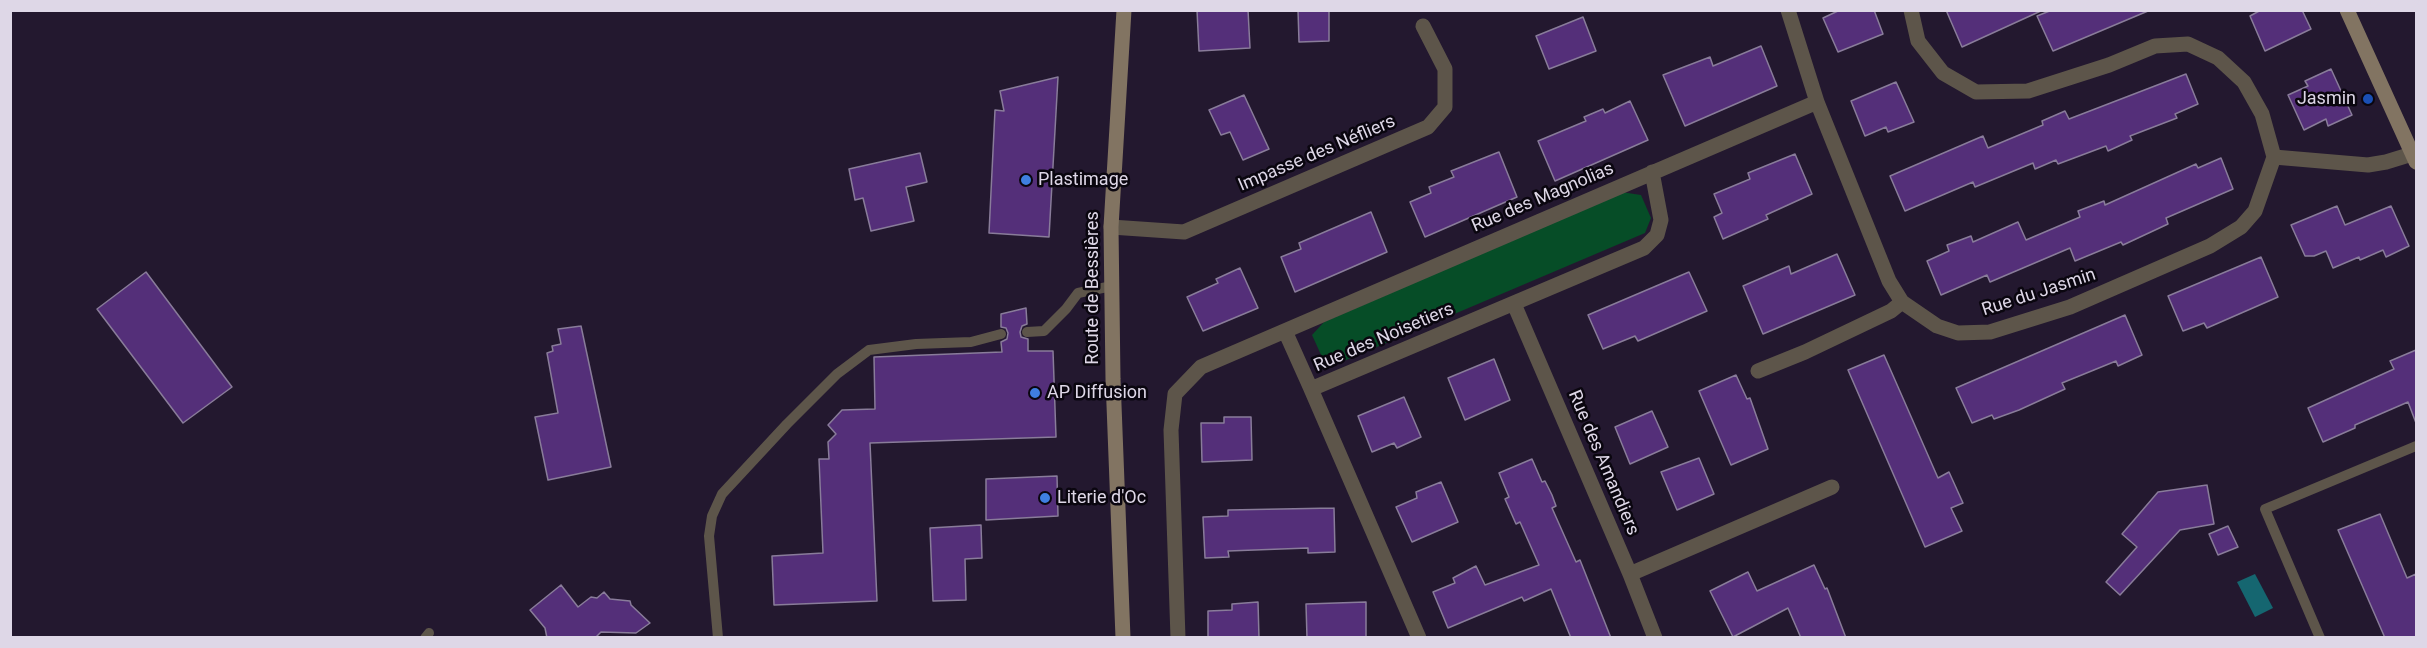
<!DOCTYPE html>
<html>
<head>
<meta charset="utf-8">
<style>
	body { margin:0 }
	#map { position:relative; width:2427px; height:648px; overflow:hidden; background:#23182f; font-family:Roboto,sans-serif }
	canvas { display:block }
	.frame { position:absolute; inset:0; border:12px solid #ded7e7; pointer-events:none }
</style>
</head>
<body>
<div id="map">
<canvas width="2427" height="648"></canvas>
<div class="frame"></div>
</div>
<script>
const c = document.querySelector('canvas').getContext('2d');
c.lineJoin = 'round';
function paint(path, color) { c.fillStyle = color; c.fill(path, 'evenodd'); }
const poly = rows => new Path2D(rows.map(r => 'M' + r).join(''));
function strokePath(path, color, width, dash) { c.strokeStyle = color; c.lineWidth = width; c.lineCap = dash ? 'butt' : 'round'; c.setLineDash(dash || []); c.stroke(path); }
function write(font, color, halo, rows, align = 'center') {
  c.font = font + ' Roboto,sans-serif'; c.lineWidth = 5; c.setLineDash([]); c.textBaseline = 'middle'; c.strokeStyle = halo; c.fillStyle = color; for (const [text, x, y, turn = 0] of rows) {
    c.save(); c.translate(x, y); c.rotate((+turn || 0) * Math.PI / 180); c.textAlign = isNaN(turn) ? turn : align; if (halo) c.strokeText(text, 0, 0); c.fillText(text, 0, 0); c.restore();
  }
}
const green = poly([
	[1621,192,1641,195,1651,218,1645,233,1339,363,1322,357,1312,335,1324,322]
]);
const water = poly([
	[2255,574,2273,608,2255,617,2237,582]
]);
const building = poly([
	[1197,10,1248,10,1250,48,1199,51,1197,10],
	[1298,10,1329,10,1329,41,1299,42,1298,10],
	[1840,10,1874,10,1883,34,1838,52,1823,18,1840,10],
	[1946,10,2043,10,1962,47,1946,10],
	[2052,10,2148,10,2148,11,2053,51,2037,16,2052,10],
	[2261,10,2302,10,2311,29,2265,51,2250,16,2261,10],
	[1583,17,1596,51,1549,69,1536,36,1583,17],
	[1761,46,1777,86,1685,126,1663,75,1710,57,1713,66,1761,46],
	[2331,69,2352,115,2328,126,2326,119,2304,130,2288,95,2308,86,2305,81,2331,69],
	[2186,74,2198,104,2175,114,2177,118,2130,136,2132,140,2108,151,2106,146,2058,164,2056,160,2035,169,2033,163,1975,187,1973,182,1905,211,1890,176,1983,136,1988,148,2043,125,2042,121,2065,111,2069,119,2186,74],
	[1058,77,1049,237,989,233,995,110,1004,111,1000,91,1058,77],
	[1896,82,1914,122,1888,132,1886,127,1865,136,1851,101,1896,82],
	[1244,95,1269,149,1243,160,1230,132,1221,135,1209,110,1244,95],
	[1630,101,1648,140,1555,181,1538,141,1586,121,1584,117,1603,109,1605,113,1630,101],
	[1499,152,1517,197,1425,237,1410,202,1431,193,1429,187,1454,177,1451,171,1499,152],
	[920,153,927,182,906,187,914,221,871,231,863,198,855,200,849,169,920,153],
	[1795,154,1812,194,1766,215,1768,219,1723,239,1714,217,1722,213,1714,194,1750,179,1748,173,1795,154],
	[2221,158,2233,189,2166,218,2168,224,2123,245,2121,242,2075,261,2070,248,1990,282,1987,275,1941,295,1927,261,1949,251,1947,245,1971,236,1973,242,2018,222,2026,240,2080,217,2078,211,2104,201,2105,205,2196,164,2198,168,2221,158],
	[2337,206,2345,225,2391,206,2409,246,2386,257,2383,250,2360,260,2359,257,2333,268,2326,251,2314,256,2305,256,2291,225,2337,206],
	[1371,212,1387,252,1295,292,1281,257,1301,249,1299,243,1371,212],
	[1837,254,1855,295,1763,334,1743,286,1789,266,1791,274,1837,254],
	[2261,257,2278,297,2207,328,2204,323,2183,331,2168,296,2261,257],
	[1240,268,1258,308,1203,331,1187,297,1218,283,1216,279,1240,268],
	[146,272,232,387,183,423,97,309,146,272],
	[1689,272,1707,311,1638,341,1635,336,1603,349,1588,315,1689,272],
	[1026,308,1027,324,1022,326,1020,332,1021,337,1028,339,1028,351,1053,351,1056,437,870,443,877,601,774,605,772,556,823,553,819,459,829,459,828,442,836,434,828,425,842,410,875,409,874,357,1002,352,1001,342,1007,339,1008,333,1006,328,1001,327,1001,314,1026,308],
	[2125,315,2142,355,2118,366,2116,361,2062,383,2065,389,2019,410,1994,419,1992,415,1972,423,1956,388,2125,315],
	[581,326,611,467,548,480,535,417,558,413,547,353,553,351,552,346,561,344,558,329,581,326],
	[2416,350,2416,423,2408,402,2355,425,2355,428,2323,442,2308,408,2394,369,2390,361,2416,350],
	[1884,355,1938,478,1949,472,1963,503,1951,508,1962,531,1925,547,1848,370,1884,355],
	[1494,359,1510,400,1465,420,1448,378,1494,359],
	[1736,375,1747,399,1750,398,1768,449,1731,465,1699,391,1736,375],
	[1404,397,1421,437,1397,448,1394,443,1372,452,1358,416,1404,397],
	[1652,411,1668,447,1630,464,1615,427,1652,411],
	[1224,417,1251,417,1252,460,1202,462,1201,423,1224,423,1224,417],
	[1699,458,1714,494,1677,510,1661,472,1699,458],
	[1532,459,1542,482,1545,481,1552,495,1556,506,1552,508,1576,562,1580,560,1611,638,1571,638,1551,589,1524,601,1522,597,1448,628,1433,592,1455,583,1453,578,1476,566,1485,585,1539,565,1520,522,1516,524,1505,499,1509,497,1499,473,1532,459],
	[1057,476,1058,516,986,520,986,479,1057,476],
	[1441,482,1458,522,1412,542,1396,507,1417,498,1416,492,1441,482],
	[2207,485,2214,524,2180,530,2120,595,2106,582,2137,547,2122,534,2158,492,2207,485],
	[1334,508,1335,552,1308,553,1308,548,1228,551,1229,557,1205,558,1203,517,1228,516,1228,510,1334,508],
	[2380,514,2407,578,2416,574,2416,638,2385,638,2338,530,2380,514],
	[981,525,982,558,965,559,966,600,933,601,930,528,981,525],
	[2228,526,2238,547,2218,555,2209,534,2228,526],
	[1814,565,1825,589,1827,588,1846,638,1801,638,1788,608,1733,637,1710,591,1748,572,1757,591,1814,565],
	[561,585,578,607,591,597,597,598,604,592,610,599,630,601,631,605,650,623,636,633,601,632,595,638,547,638,545,628,530,610,561,585],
	[1258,602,1259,638,1208,638,1208,611,1232,610,1232,604,1258,602],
	[1366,602,1366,638,1307,638,1306,604,1366,602]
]);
const lane = poly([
	[1027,332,1044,331,1066,309,1078,293,1112,286],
	[425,638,429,633],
	[718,638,709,536,712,516,722,494,787,424,837,374,869,350,916,344,971,342,1001,334],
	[2320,638,2265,509,2416,446]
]);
const street = poly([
	[1788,10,1817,102,1889,281,1902,302,1937,326,1958,333,1990,332,2070,307,2210,246,2241,227,2255,211,2274,157,2368,165,2386,162,2412,154],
	[1911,10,1918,41,1943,73,1976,92,2028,91,2109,65,2155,46,2188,44,2218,58,2244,82,2262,114,2274,157],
	[1111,227,1184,232,1428,127,1445,107,1445,69,1423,26],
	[1514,304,1630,574,1655,638],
	[1285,331,1311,389],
	[1758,371,1805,352,1891,311,1902,302],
	[1630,574,1832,487],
	[1178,638,1171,430,1175,394,1201,367,1817,102],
	[1419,638,1311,389,1644,248,1657,235,1661,220,1652,172]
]);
const secondary = poly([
	[2347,10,2416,162],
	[1123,638,1113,379,1111,227,1124,10]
]);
const markers = [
	[2368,99,6,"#1a4fb4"],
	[1026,180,6,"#3f7fe0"],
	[1035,393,6,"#3f7fe0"],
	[1045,498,6,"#3f7fe0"]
];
const poiNames = [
	["Jasmin",2356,99,"right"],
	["Plastimage",1038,180],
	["AP Diffusion",1047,393],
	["Literie d'Oc",1057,498]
];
const streetNames = [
	["Impasse des Néfliers",1317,154,-23],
	["Rue des Magnolias",1543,198,-23],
	["Route de Bessières",1093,288,-90],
	["Rue du Jasmin",2039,293,-18],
	["Rue des Noisetiers",1384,338,-23],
	["Rue des Amandiers",1603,463,67]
];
paint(green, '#064d27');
paint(water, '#156670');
paint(building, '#542f79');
strokePath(building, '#897c9a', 1.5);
strokePath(lane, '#5d554a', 10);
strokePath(street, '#5d554a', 15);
strokePath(secondary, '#827462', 15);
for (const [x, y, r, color] of markers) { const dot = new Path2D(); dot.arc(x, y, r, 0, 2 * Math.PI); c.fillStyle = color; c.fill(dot); strokePath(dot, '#0a060f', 2); }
write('18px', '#ded7e7', '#0a060f', poiNames, 'left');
write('18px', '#ded7e7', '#0a060f', streetNames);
</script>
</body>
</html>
